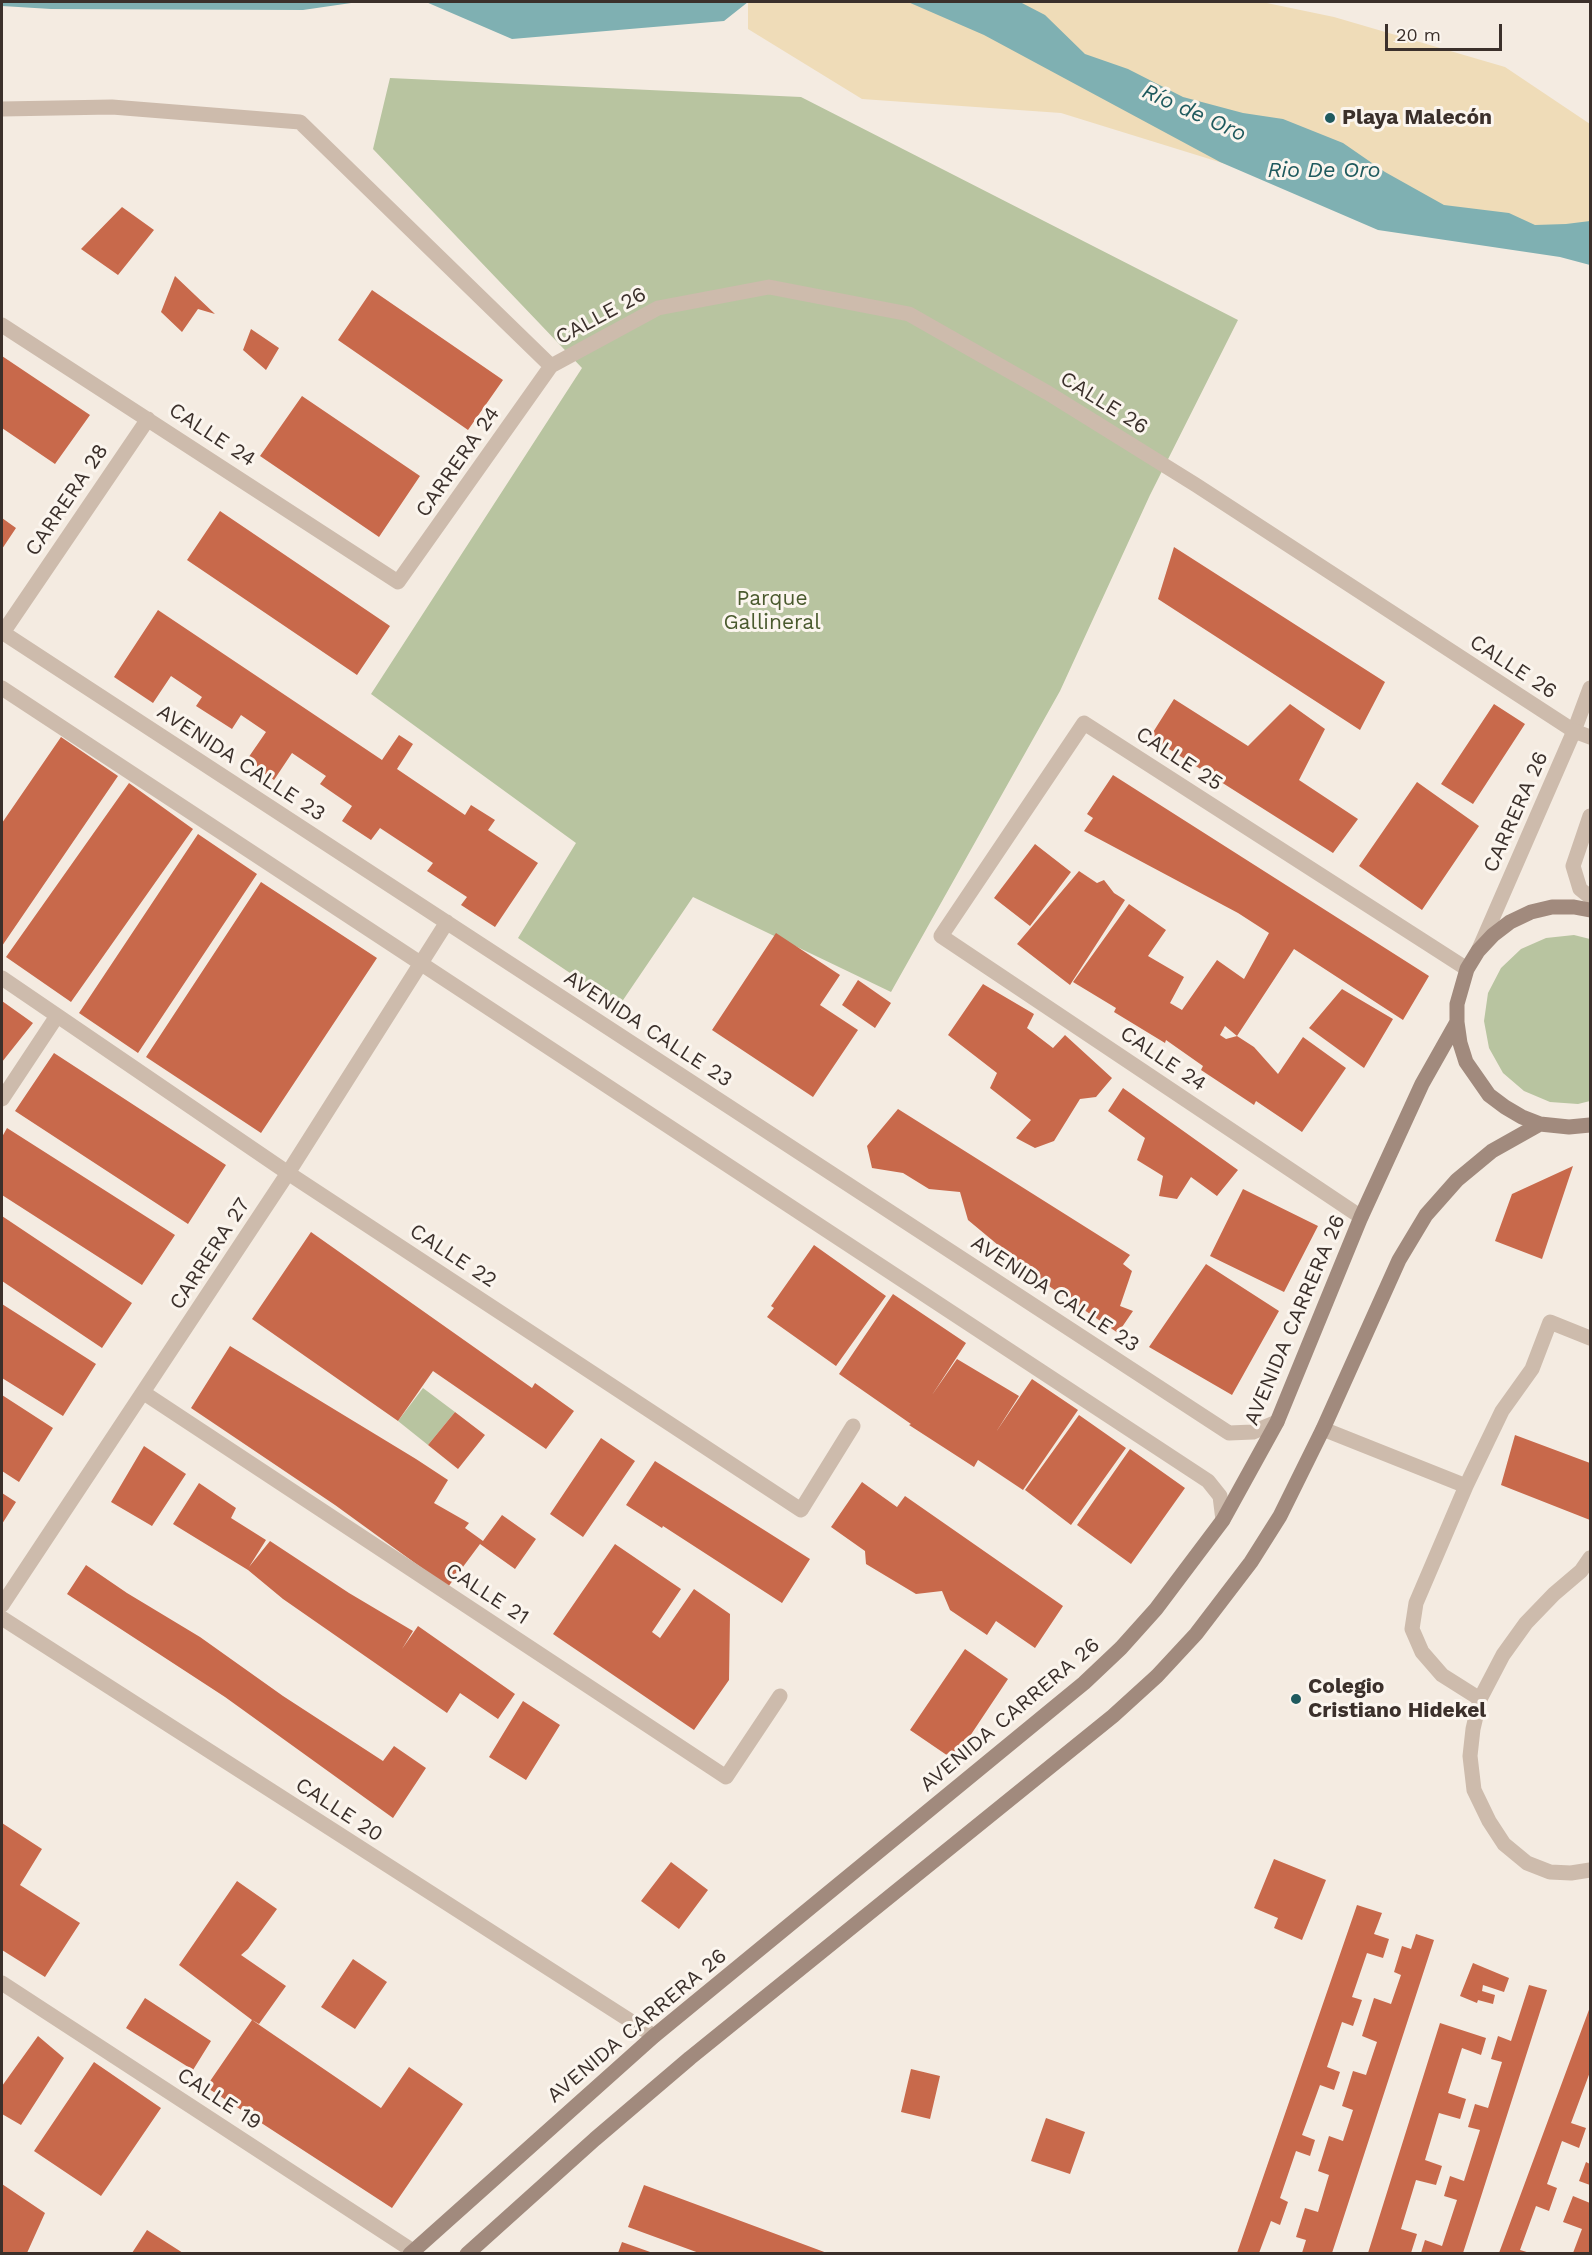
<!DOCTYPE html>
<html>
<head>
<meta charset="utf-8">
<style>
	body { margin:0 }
	#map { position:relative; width:1592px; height:2255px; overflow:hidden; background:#f4ebe1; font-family:"Work Sans",sans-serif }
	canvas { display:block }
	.frame { position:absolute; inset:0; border:3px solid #3b302b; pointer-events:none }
	.scale { position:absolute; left:1385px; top:24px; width:117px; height:27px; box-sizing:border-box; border:3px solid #3b302b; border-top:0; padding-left:8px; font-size:18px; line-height:21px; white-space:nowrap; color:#3b302b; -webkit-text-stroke:4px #fbf5ee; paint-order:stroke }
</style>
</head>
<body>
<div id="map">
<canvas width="1592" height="2255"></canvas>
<div class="frame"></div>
<div class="scale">20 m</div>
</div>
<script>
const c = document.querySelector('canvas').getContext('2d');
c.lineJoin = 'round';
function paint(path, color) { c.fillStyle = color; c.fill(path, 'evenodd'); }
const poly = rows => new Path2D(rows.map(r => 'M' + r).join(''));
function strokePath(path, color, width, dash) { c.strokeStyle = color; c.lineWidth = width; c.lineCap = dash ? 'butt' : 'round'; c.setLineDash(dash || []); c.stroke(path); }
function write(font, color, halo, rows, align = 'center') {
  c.font = font + ' "Work Sans",sans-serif'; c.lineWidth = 6; c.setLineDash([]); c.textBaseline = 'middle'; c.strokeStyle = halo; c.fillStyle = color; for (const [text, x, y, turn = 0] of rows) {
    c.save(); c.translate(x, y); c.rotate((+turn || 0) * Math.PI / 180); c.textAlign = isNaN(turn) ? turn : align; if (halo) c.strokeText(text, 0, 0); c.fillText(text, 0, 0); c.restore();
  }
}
const green = poly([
	[390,78,801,97,1238,320,1150,495,1060,691,891,992,693,897,619,1006,518,938,576,843,371,694,582,368,373,149],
	[1574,935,1590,939,1590,1101,1578,1104,1550,1102,1524,1091,1503,1073,1489,1048,1484,1021,1488,993,1501,968,1521,949,1546,938],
	[423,1388,455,1412,428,1445,398,1421]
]);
const sand = poly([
	[748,2,1262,2,1334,17,1505,67,1590,124,1590,243,1358,205,1061,113,862,99,748,29]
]);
const water = poly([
	[2,2,358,2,303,10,51,9,2,6],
	[426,2,748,2,724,21,512,39],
	[908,2,1020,2,1045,15,1085,54,1128,69,1183,97,1243,113,1283,119,1343,143,1385,172,1444,205,1509,213,1535,225,1566,224,1590,221,1590,265,1560,257,1378,230,1220,162,984,35]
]);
const building = poly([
	[122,207,154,230,118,275,81,249],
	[175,276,215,314,198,309,182,332,161,312],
	[372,290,503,380,468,430,338,340],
	[251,329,279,348,266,370,243,350],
	[2,356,90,415,55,464,2,428],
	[302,396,420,476,379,537,260,456],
	[220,511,390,626,357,675,187,560],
	[2,518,16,528,2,549],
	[1174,547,1385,682,1360,730,1158,599],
	[158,610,382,760,399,735,413,744,397,769,465,815,471,805,495,820,488,830,538,863,495,927,461,905,467,897,427,871,433,863,380,828,371,840,342,821,352,806,320,784,326,776,292,753,274,780,246,761,266,732,241,715,232,729,196,706,202,697,171,676,153,703,114,677],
	[1174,699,1248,746,1290,704,1325,729,1299,780,1358,819,1333,853,1150,737],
	[1494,704,1525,724,1473,804,1441,784],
	[61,737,118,776,2,946,2,823],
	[1113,775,1429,976,1403,1020,1294,949,1237,1036,1254,1047,1278,1074,1303,1037,1346,1068,1302,1132,1256,1101,1254,1105,1201,1070,1203,1066,1166,1040,1165,1043,1114,1012,1116,1008,1073,982,1129,904,1166,930,1148,956,1184,977,1170,1003,1182,1010,1217,960,1244,979,1269,933,1238,913,1084,831,1093,818,1087,814],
	[1225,1026,1237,1036,1226,1039,1220,1035],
	[1417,782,1479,826,1422,910,1359,866],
	[129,783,193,829,71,1002,6,957],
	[198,834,257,874,138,1053,79,1013],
	[1035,844,1071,872,1030,926,994,898],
	[1079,871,1097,883,1104,880,1114,893,1125,900,1070,985,1017,944],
	[261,882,377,958,261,1133,146,1057],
	[776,933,840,975,820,1005,858,1030,813,1097,712,1030],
	[858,980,891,1003,875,1028,842,1005],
	[983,984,1034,1014,1027,1028,1053,1048,1065,1035,1112,1078,1096,1097,1080,1099,1054,1141,1035,1148,1016,1138,1031,1120,990,1088,997,1073,948,1035],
	[1342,989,1393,1019,1364,1068,1309,1028],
	[2,1001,33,1023,2,1062],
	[54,1053,226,1165,188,1224,15,1111],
	[1123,1088,1238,1170,1217,1196,1191,1177,1177,1199,1159,1196,1163,1176,1137,1160,1145,1138,1108,1111],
	[898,1109,1130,1255,1123,1264,1132,1271,1120,1306,1133,1311,1118,1333,1040,1280,968,1220,960,1192,929,1189,903,1173,872,1168,867,1146],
	[7,1128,175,1235,142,1285,2,1195,2,1137],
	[1573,1166,1542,1259,1495,1241,1512,1194],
	[1243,1189,1318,1226,1284,1292,1210,1256],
	[2,1216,132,1303,102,1348,2,1281],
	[311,1232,532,1388,535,1383,574,1411,546,1449,433,1371,398,1421,252,1319],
	[814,1245,886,1296,836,1366,767,1317,774,1308,771,1306],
	[1206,1264,1279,1311,1232,1395,1149,1347],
	[893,1294,966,1343,932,1395,957,1359,1019,1396,996,1432,1032,1379,1078,1410,1023,1490,978,1460,974,1467,909,1425,911,1424,839,1374],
	[2,1304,96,1364,63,1416,2,1378],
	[230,1346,416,1459,448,1480,434,1503,469,1523,465,1528,483,1541,502,1515,536,1539,515,1569,480,1544,448,1587,335,1505,191,1408],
	[2,1395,53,1428,19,1482,2,1471],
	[455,1412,485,1435,458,1469,428,1445],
	[1079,1415,1126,1448,1071,1525,1025,1490],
	[1515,1435,1590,1463,1590,1520,1501,1485],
	[601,1438,635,1461,583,1537,550,1514],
	[144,1446,186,1474,152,1526,111,1502],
	[1130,1449,1185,1488,1131,1564,1077,1525],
	[655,1461,810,1559,782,1603,663,1526,662,1528,626,1505],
	[862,1482,897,1507,905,1496,1063,1606,1035,1648,996,1621,987,1635,950,1610,942,1591,916,1594,866,1564,865,1551,831,1527],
	[199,1483,236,1508,231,1518,266,1540,249,1567,270,1541,349,1593,413,1631,402,1649,418,1626,515,1694,498,1719,460,1693,447,1713,283,1599,248,1570,173,1524],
	[2,1493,16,1502,2,1524],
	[615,1544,681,1589,652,1632,660,1638,694,1589,730,1614,729,1680,694,1730,553,1634],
	[86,1565,127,1593,200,1637,283,1696,383,1761,394,1746,426,1768,393,1818,225,1697,67,1594],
	[965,1649,1008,1679,954,1760,910,1730],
	[523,1701,560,1725,526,1780,489,1757],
	[2,1823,42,1849,20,1885,80,1923,45,1977,2,1950],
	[1274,1859,1326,1880,1302,1940,1274,1928,1278,1918,1254,1908],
	[671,1862,708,1890,679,1929,641,1901],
	[237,1881,277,1909,248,1949,241,1955,286,1986,259,2024,252,2020,381,2108,409,2067,463,2104,392,2208,206,2087,252,2020,179,1965],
	[1357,1905,1382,1913,1374,1934,1389,1939,1383,1958,1367,1953,1352,1997,1362,2000,1353,2026,1342,2022,1327,2067,1340,2072,1334,2090,1320,2085,1302,2135,1315,2140,1310,2156,1296,2151,1280,2198,1288,2202,1280,2225,1271,2221,1259,2253,1237,2253],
	[1416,1934,1434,1940,1332,2253,1302,2253,1306,2240,1296,2237,1305,2208,1318,2212,1329,2175,1318,2171,1329,2136,1343,2141,1353,2110,1342,2106,1353,2071,1366,2075,1377,2042,1362,2036,1374,1998,1391,2004,1401,1975,1394,1972,1402,1946,1411,1949],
	[353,1959,387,1982,355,2029,321,2007],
	[1473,1963,1509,1978,1504,1992,1483,1985,1482,1991,1495,1995,1493,2004,1478,2000,1477,2003,1460,1996],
	[1529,1985,1547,1990,1463,2253,1421,2253,1425,2240,1442,2246,1457,2200,1444,2196,1450,2176,1464,2181,1480,2130,1468,2127,1475,2104,1488,2108,1502,2062,1491,2059,1498,2036,1511,2041],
	[145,1998,211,2041,193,2070,126,2028],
	[1590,2007,1590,2072,1571,2123,1586,2128,1579,2148,1562,2141,1547,2184,1557,2188,1549,2211,1536,2206,1520,2250,1530,2253,1499,2253],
	[1440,2023,1486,2038,1481,2055,1462,2048,1448,2093,1466,2099,1460,2119,1439,2113,1425,2160,1442,2166,1436,2185,1416,2180,1401,2229,1417,2234,1411,2253,1368,2253],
	[38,2036,64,2058,21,2125,2,2114,2,2086],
	[94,2062,161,2108,101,2196,34,2151],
	[911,2069,940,2076,930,2119,901,2112],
	[1046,2118,1085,2132,1070,2174,1031,2161],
	[1586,2162,1590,2164,1590,2185,1579,2181],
	[2,2184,45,2213,27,2253,2,2253],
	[644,2185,827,2253,699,2253,628,2227],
	[1573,2196,1590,2203,1590,2253,1573,2253,1582,2229,1563,2222],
	[147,2230,183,2253,132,2253],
	[622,2242,653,2253,618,2253]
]);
const minor = poly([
	[2,109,112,107,300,122,551,366],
	[2,325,398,582,551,366,658,308,769,287,909,314,1048,393,1196,485,1574,731,1590,688],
	[2,632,1229,1433,1253,1432,1277,1422],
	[2,634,148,419],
	[2,688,1208,1481,1220,1496,1223,1520],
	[2,978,288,1173,801,1510,853,1426],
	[2,1099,57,1016],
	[1361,1217,941,936,1084,723,1467,969],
	[144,1393,726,1777,780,1696],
	[1323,1429,1466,1486],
	[1590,1558,1581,1571,1554,1594,1526,1623,1503,1655,1480,1699,1473,1729,1470,1756,1474,1790,1489,1821,1504,1844,1527,1863,1550,1872,1571,1873,1590,1870],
	[2,1605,288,1173,447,922],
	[2,1618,654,2036],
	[1480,1699,1442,1675,1422,1652,1412,1629,1416,1603,1466,1486,1502,1411,1532,1369,1550,1322,1590,1338],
	[2,1983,413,2251]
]);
const tertiary = poly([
	[1590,816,1573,866,1580,889,1590,897],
	[1479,949,1574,731,1590,737]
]);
const secondary = poly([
	[1590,910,1574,907,1552,907,1531,912,1510,922,1493,935,1478,951,1467,969,1457,1004,1457,1022,1460,1043,1466,1062,1489,1095,1505,1107,1522,1117,1540,1124,1569,1127,1590,1125],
	[410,2254,654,2036,1084,1683,1121,1648,1156,1609,1223,1520,1277,1422,1361,1217,1422,1084,1457,1022],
	[467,2254,595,2139,690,2058,1113,1716,1157,1676,1196,1634,1251,1562,1280,1516,1323,1429,1399,1260,1426,1215,1457,1180,1492,1151,1540,1124]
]);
const markers = [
	[1330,118,6,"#1f5a5e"],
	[1296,1699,6,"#1f5a5e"]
];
const poiNames = [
	["Playa Malecón",1342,118],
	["Colegio",1308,1687],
	["Cristiano Hidekel",1308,1711]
];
const streetNames = [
	["CALLE 26",601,316,-28],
	["CALLE 26",1104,403,32],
	["CALLE 24",212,435,33],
	["CARRERA 24",458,462,-55],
	["CARRERA 28",67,500,-56],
	["CALLE 26",1513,667,33],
	["CALLE 25",1179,759,33],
	["AVENIDA CALLE 23",241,763,33],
	["CARRERA 26",1516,812,-66],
	["AVENIDA CALLE 23",648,1029,33],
	["CALLE 24",1163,1059,34],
	["CARRERA 27",210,1254,-57],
	["CALLE 22",453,1256,33],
	["AVENIDA CALLE 23",1055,1294,33],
	["AVENIDA CARRERA 26",1295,1320,-67],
	["CALLE 21",487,1594,33],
	["AVENIDA CARRERA 26",1010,1715,-40],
	["CALLE 20",339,1810,33],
	["AVENIDA CARRERA 26",637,2026,-40],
	["CALLE 19",219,2099,33]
];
const parkNames = [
	["Parque",772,599],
	["Gallineral",772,623]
];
const waterNames = [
	["Río de Oro",1194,113,24],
	["Rio De Oro",1324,171]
];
paint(green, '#b8c4a0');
paint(sand, '#efdcb8');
paint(water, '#7fb0b2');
paint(building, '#c8694b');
strokePath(minor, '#cdbbac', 15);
strokePath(tertiary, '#cdbbac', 15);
strokePath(secondary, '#a18a7d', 15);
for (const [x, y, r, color] of markers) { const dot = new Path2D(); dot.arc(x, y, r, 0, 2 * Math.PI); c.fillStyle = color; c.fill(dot); strokePath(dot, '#fbf5ee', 2); }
write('bold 21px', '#3b302b', '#fbf5ee', poiNames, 'left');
write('21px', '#3b302b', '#fbf5ee', streetNames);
write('21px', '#4a5a2e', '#fbf5ee', parkNames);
write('italic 22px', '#1f5a5e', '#fbf5ee', waterNames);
</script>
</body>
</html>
